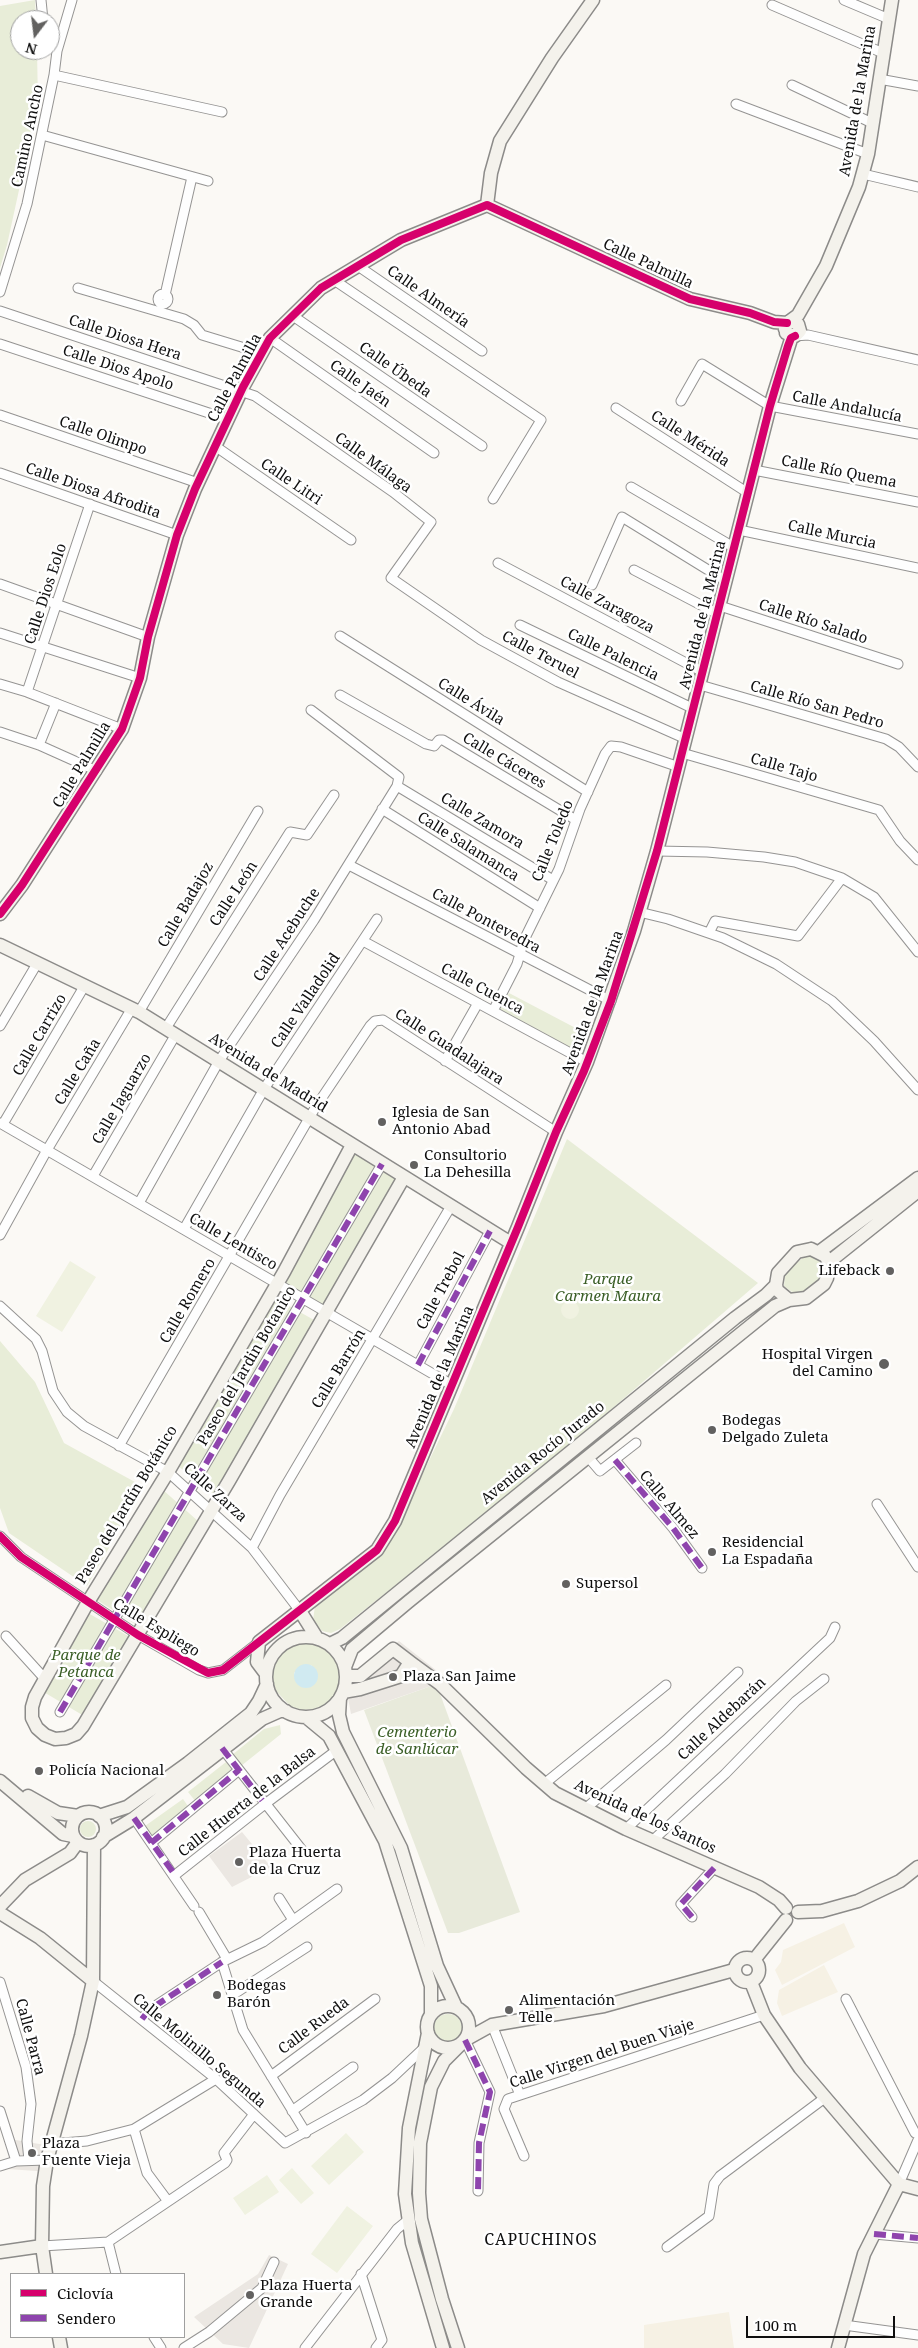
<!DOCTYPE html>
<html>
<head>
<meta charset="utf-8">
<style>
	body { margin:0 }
	#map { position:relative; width:918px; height:2348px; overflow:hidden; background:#fbf9f5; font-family:"Noto Serif",serif }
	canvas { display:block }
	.legend { position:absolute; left:10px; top:2273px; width:175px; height:65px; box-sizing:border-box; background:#fff; border:1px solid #9f9f9f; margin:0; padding:6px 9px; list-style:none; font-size:15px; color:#0f0f0f }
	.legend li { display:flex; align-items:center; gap:10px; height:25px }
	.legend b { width:25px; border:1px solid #9f9f9f }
	.north { position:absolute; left:10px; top:10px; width:50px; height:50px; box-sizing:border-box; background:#fff; border:1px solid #9f9f9f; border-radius:50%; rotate:195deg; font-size:14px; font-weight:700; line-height:20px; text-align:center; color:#0f0f0f }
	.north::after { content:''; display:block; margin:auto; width:18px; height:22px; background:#626160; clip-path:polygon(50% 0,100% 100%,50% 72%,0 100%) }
	.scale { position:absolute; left:746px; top:2316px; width:149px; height:22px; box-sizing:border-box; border:2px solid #0f0f0f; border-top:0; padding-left:6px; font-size:15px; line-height:18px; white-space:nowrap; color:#0f0f0f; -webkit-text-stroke:4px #fff; paint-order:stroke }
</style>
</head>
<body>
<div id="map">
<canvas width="918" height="2348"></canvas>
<ul class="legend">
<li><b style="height:6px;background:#d6006c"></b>Ciclovía</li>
<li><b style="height:6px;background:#8e44ad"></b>Sendero</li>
</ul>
<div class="north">N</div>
<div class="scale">100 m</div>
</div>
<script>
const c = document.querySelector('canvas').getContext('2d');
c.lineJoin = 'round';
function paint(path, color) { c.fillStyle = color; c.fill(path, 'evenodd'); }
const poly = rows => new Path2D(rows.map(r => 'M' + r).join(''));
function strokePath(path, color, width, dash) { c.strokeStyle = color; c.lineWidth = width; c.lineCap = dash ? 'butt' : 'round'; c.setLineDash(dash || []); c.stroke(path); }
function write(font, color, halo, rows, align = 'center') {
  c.font = font + ' "Noto Serif",serif'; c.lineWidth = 5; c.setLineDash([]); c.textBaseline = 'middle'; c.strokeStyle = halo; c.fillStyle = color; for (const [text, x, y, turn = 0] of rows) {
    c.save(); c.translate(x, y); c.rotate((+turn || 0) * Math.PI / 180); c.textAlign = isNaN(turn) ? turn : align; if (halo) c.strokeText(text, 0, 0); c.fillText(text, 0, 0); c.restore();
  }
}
const farmland = poly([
	[844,1923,855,1947,782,1985,775,1970,781,1962,783,1950],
	[824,1965,838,1992,782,2016,777,2003,779,1990],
	[729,2312,734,2348,644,2348,644,2325]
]);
const green = poly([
	[35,0,36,20,20,20,20,50,37,50,38,103,7,245,0,268,0,6],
	[509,993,587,1034,579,1053,499,1010],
	[567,1139,758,1283,529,1480,340,1629,331,1633,322,1631,313,1620,315,1606,376,1560,398,1525,454,1409],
	[352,1145,404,1177,325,1312,277,1283],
	[810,1256,816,1257,824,1268,821,1279,802,1294,796,1295,784,1286,785,1272,804,1257],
	[275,1298,314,1320,216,1496,178,1466],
	[0,1341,35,1382,64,1443,144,1487,87,1586,9,1533,0,1508],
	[162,1489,199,1522,138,1626,97,1600],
	[88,1613,130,1637,84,1716,42,1691],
	[304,1642,315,1644,326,1648,334,1656,339,1666,340,1677,338,1688,332,1698,324,1705,313,1709,302,1710,291,1707,276,1691,272,1681,273,1670,277,1659,284,1651,293,1645],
	[302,1665,311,1665,315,1669,309,1687,303,1687,295,1679,294,1673],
	[280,1725,281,1734,241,1766,232,1755,264,1729],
	[226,1762,235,1772,196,1802,188,1792],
	[183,1799,190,1809,153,1837,145,1826],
	'80 1829a8 8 0 1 1 16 0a8 8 0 1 1-16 0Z',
	'434 2028a14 14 0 1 1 28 0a14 14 0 1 1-28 0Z'
]);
const cemetery = poly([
	[431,1686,439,1691,520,1912,459,1933,448,1933,364,1710]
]);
const pitch = poly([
	[70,1261,96,1277,62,1332,36,1316],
	'615 1294a9 9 0 1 1 18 0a9 9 0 1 1-18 0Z',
	'561 1310a9 9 0 1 1 18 0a9 9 0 1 1-18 0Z',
	[346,2133,364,2152,329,2185,311,2166],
	[292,2168,314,2193,301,2204,279,2180],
	[267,2175,279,2192,245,2215,233,2198],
	[347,2206,373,2226,337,2273,311,2254]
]);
const plaza = poly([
	[399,1641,437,1671,431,1686,351,1714,348,1698,350,1681,357,1672],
	[242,1832,271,1867,232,1887,209,1856],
	[4,2138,57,2147,52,2172,7,2169,2,2160,11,2158],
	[269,2255,288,2264,249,2348,223,2344,194,2317,258,2274]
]);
const water = poly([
	'294 1676a12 12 0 1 1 24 0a12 12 0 1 1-24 0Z'
]);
const street = poly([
	[41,0,43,20],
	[844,0,889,19],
	[772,5,883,53],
	[50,43,57,51],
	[54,75,222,112],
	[879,79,918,86],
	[792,85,872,123],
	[736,104,868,154],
	[42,135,208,181],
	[863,174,918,187],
	[358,266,482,351],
	[334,280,541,420,493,499],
	[78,288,184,319,194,325,202,335,261,353],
	[0,292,27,204,54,75,57,51,72,0],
	'158 299a5 5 0 1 1 10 0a5 5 0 1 1-10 0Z',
	[165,295,192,177],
	[0,311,255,396,393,492,431,522,391,578,481,640,558,682,686,739],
	[293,316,482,446],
	[795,336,808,335,918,360],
	[270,338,434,453],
	[0,344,227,419],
	[681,401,702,364,770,406,918,434],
	[616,408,748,493],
	[0,415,198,483],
	[215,446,351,540],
	[754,470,918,502],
	[0,473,177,535],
	[631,487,735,548],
	[739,530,918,568],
	[498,563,703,672],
	[634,570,718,614],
	[0,584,148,637],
	[592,585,622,517,726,581],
	[720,606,898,664],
	[520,625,694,709],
	[0,633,140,678],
	[340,636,588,792],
	[0,684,27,692,122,729],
	[700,685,886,739,899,747,918,767],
	[27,692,90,504],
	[340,695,426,744,434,746,439,740,443,740,576,820],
	[0,732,39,745,97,771],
	[39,745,56,703],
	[682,753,879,810,900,841,918,860],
	[397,786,553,880],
	[382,809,540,908],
	[657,851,707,852,764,857,795,862,842,878,874,897,918,952],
	[349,865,611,1001],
	[639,912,668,919,723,938,776,964,832,1001,874,1041,918,1090],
	[709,933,715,921,798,936,842,878],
	[363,941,587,1062],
	[493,1011,517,964,524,940,559,869,580,809,605,754,611,746,621,747,679,767],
	[139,1012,258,811],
	[0,1026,38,962],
	[166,1028,290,832,307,835,334,795],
	[445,1061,478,1003],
	[0,1123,452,1385],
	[3,1124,85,985],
	[93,1176,176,1034],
	[139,1203,219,1061,314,920,397,786,399,777,311,710],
	[184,1229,264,1089,377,919],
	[0,1235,47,1150,132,1008],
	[0,1306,36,1339,42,1351,53,1391,67,1412,84,1426,168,1472,252,1548,300,1611],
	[418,1365,490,1231],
	[119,1446,315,1108,370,1026,375,1021,383,1020,556,1132],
	[588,1457,600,1471,636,1443],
	[615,1460,673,1528,702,1568],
	[877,1504,918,1567],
	[0,1536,21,1557,138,1635,199,1670,208,1673,223,1670,259,1642],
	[252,1548,280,1495,451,1206],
	[6,1636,45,1679],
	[60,1712,382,1164],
	[222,1748,302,1850],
	[544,1784,666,1685],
	[585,1809,666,1740,738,1672],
	[134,1818,194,1906],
	[626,1829,830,1638,835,1627],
	[652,1841,725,1774,796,1701,824,1679],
	[151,1843,239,1770],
	[175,1875,265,1804,337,1750],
	[279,1898,293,1920],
	[199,1912,227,1959],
	[692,1917,681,1904,715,1867],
	[93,1981,216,2079,285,2143,363,2100,392,2078,426,2046],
	[0,1982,26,2067,31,2104,27,2141,29,2160],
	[234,1994,307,1947],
	[846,1999,915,2133,918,2134],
	[142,2019,149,2010,222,1962],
	[492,2025,520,2095],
	[465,2040,490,2092,479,2143,478,2191],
	[271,2076,375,1999],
	[0,2111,16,2161],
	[292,2111,353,2067],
	[134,2129,147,2173,167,2200],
	[306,2133,243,2030,222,1962,263,1942,337,1889],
	[50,2144,87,2141,134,2129,216,2079],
	[524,2156,504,2109,508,2099,764,2015],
	[0,2166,16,2161,47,2160],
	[899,2184,918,2140],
	[874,2234,918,2238],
	[108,2242,116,2274],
	[42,2246,108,2242,225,2163,227,2160,224,2153,254,2114],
	[667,2247,709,2216,714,2184,720,2176,826,2097],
	[361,2274,382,2340,376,2348],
	[844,2325,918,2335],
	[154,2337,161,2348],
	[184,2348,209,2332,262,2288,274,2262],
	[305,2348,397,2229,408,2220]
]);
const secondary = poly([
	[487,205,491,173,500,141,552,58,593,0],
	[785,329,787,323,798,315,826,266,859,187,868,154,892,0],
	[786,333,795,336,800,331,798,324,791,321],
	[0,914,22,885,122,729,140,678,148,637,177,535,195,489,243,387,270,338,321,288,401,240,487,205,690,299,750,313,774,322,787,323],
	[0,945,139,1012,511,1243],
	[352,1145,284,1272,168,1472,88,1602,35,1697,32,1707,32,1718,37,1728,45,1735,55,1739,66,1738,76,1734,83,1726,229,1481,404,1177],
	[811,1249,825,1256,829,1262,827,1278,824,1284,806,1298,789,1300,777,1290,776,1285,778,1273,797,1252,811,1249],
	[819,1252,918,1178],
	[829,1262,918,1191],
	[300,1611,317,1638],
	'266 1677a40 40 0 1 1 80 0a40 40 0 1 1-80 0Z',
	[330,1644,342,1638,735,1318,766,1295,776,1285],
	[410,1662,440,1684,526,1768,555,1793,626,1829,759,1887,779,1900,786,1908],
	[345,1667,352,1649,408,1602,775,1306,789,1300],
	[266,1674,257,1662,259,1642,377,1550,395,1521,518,1227,556,1132,587,1062,634,931,657,851,770,406,792,336],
	[343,1692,360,1689,401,1676,410,1662,393,1649,360,1676,346,1676],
	[340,1698,339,1715,343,1732,401,1848,437,1966,456,2007],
	[306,1717,329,1736,385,1841,431,1986,431,2015],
	[0,1781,63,1834,73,1836],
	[28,1796,58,1813,78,1816],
	'72 1829a17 17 0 1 1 34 0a17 17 0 1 1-34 0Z',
	[99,1816,127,1807,188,1763,251,1713,259,1701,267,1684],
	[103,1837,134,1818,262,1719,280,1711,286,1711],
	[0,1906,25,1880,70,1853,78,1842],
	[798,1912,822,1911,858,1901,900,1881,918,1867],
	[0,1913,40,1938,93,1981],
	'735 1970a12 12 0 1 1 24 0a12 12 0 1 1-24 0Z',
	[754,1960,786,1920],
	[751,1982,764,2015,800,2068,899,2184,918,2189],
	'427 2027a21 21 0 1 1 42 0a21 21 0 1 1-42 0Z',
	[428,2033,409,2128,405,2194,412,2243,443,2348],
	[465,2040,492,2025,604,2006,734,1970],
	[0,2252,42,2246],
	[46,2274,42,2246,43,2186,47,2160,81,2036,93,1981,94,1845],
	[59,2337,61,2348],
	[458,2348,442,2299,421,2219,419,2193,420,2143,431,2087,444,2061,460,2045],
	[838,2348,864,2254,899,2184]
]);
const quiet = poly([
	[418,1365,490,1231],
	[615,1460,673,1528,702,1568],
	[60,1712,382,1164],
	[222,1748,265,1804],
	[134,1818,175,1875],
	[151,1843,239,1770],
	[692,1917,681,1904,715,1867],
	[142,2019,149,2010,222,1962],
	[465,2040,490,2092,479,2143,478,2191],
	[874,2234,918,2238]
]);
const cycleway = poly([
	[0,914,22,885,122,729,140,678,148,637,177,535,195,489,243,387,270,338,321,288,401,240,487,205,690,299,750,313,774,322,787,323],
	[0,1536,21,1557,138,1635,208,1673,223,1670,377,1550,395,1521,518,1227,556,1132,584,1071,611,1001,657,851,770,406,788,346,791,338,795,336]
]);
const markers = [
	[382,1122,5,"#626160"],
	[414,1165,5,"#626160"],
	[890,1271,5,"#626160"],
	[884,1364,6,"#626160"],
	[712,1430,5,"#626160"],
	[712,1552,5,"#626160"],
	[566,1584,5,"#626160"],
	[393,1677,5,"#626160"],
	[39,1771,5,"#626160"],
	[239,1862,5,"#626160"],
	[217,1995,5,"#626160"],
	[509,2010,5,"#626160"],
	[32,2153,5,"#626160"],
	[250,2295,5,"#626160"]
];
const streetNames = [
	["Avenida de la Marina",858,101,-80],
	["Camino Ancho",28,136,-78],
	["Calle Palmilla",648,264,25],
	["Calle Almería",428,297,35],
	["Calle Diosa Hera",125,338,18],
	["Calle Dios Apolo",118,368,18],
	["Calle Úbeda",395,370,35],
	["Calle Palmilla",235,378,-62],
	["Calle Jaén",360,384,35],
	["Calle Andalucía",847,407,11],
	["Calle Olimpo",103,436,19],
	["Calle Mérida",690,439,33],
	["Calle Málaga",373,463,36],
	["Calle Río Quema",839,472,11],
	["Calle Litri",291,482,34],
	["Calle Diosa Afrodita",93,491,19],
	["Calle Murcia",832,535,12],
	["Calle Dios Eolo",46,594,-72],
	["Calle Zaragoza",607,605,28],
	["Avenida de la Marina",703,615,-76],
	["Calle Río Salado",813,622,18],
	["Calle Teruel",540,655,28],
	["Calle Palencia",613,655,26],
	["Calle Ávila",471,702,32],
	["Calle Río San Pedro",817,705,16],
	["Calle Cáceres",504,761,31],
	["Calle Palmilla",82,765,-59],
	["Calle Tajo",784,768,16],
	["Calle Zamora",482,821,31],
	["Calle Toledo",553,841,-68],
	["Calle Salamanca",468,847,32],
	["Calle León",234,894,-57],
	["Calle Badajoz",186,905,-60],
	["Calle Pontevedra",486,921,28],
	["Calle Acebuche",287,935,-57],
	["Calle Cuenca",482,989,28],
	["Calle Valladolid",306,1001,-56],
	["Avenida de la Marina",593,1003,-70],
	["Calle Carrizo",40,1035,-60],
	["Calle Guadalajara",449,1047,33],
	["Calle Caña",78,1072,-59],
	["Avenida de Madrid",268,1073,32],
	["Calle Jaguarzo",122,1099,-60],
	["Calle Lentisco",233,1242,30],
	["Calle Trebol",441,1291,-62],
	["Calle Romero",188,1301,-60],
	["Paseo del Jardin Botanico",247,1366,-60],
	["Calle Barrón",339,1369,-59],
	["Avenida de la Marina",440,1377,-67],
	["Avenida Rocío Jurado",543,1453,-39],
	["Calle Zarza",215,1493,42],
	["Paseo del Jardín Botánico",127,1505,-59],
	["Calle Almez",669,1505,50],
	["Calle Espliego",156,1628,31],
	["Calle Aldebarán",722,1719,-43],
	["Calle Huerta de la Balsa",247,1802,-38],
	["Avenida de los Santos",645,1817,25],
	["Calle Rueda",314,2026,-37],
	["Calle Parra",30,2037,75],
	["Calle Molinillo Segunda",199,2051,40],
	["Calle Virgen del Buen Viaje",602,2054,-18]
];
const poiNames = [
	["Iglesia de San",392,1113],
	["Antonio Abad",392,1130],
	["Consultorio",424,1156],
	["La Dehesilla",424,1173],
	["Lifeback",880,1271,"right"],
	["Hospital Virgen",873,1355,"right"],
	["del Camino",873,1372,"right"],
	["Bodegas",722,1421],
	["Delgado Zuleta",722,1438],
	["Residencial",722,1543],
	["La Espadaña",722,1560],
	["Supersol",576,1584],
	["Plaza San Jaime",403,1677],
	["Policía Nacional",49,1771],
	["Plaza Huerta",249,1853],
	["de la Cruz",249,1870],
	["Bodegas",227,1986],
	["Barón",227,2003],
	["Alimentación",519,2001],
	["Telle",519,2018],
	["Plaza",42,2144],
	["Fuente Vieja",42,2161],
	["Plaza Huerta",260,2286],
	["Grande",260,2303]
];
const parkNames = [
	["Parque",608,1280],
	["Carmen Maura",608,1297],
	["Parque de",86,1656],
	["Petanca",86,1673],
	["Cementerio",417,1733],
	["de Sanlúcar",417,1750]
];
const neighbourhoodNames = [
	["CAPUCHINOS",541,2240]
];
paint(farmland, '#f6f1e4');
paint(green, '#e8edd8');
paint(cemetery, '#e8eadb');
paint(pitch, '#f0f2e1');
paint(plaza, '#ebe7e2');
paint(water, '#d0eaf1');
strokePath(street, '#959493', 11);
strokePath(secondary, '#8c8b89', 15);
strokePath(street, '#fefefe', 9);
strokePath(secondary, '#f4f2ec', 12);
strokePath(quiet, '#8e44ad', 6, [12, 6]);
strokePath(cycleway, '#d6006c', 8);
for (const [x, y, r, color] of markers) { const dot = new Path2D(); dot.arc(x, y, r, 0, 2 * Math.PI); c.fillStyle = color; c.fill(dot); strokePath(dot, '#fff', 2); }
write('15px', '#0f0f0f', '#fff', streetNames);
write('15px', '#0f0f0f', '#fff', poiNames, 'left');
write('italic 15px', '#3b5f27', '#fff', parkNames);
c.letterSpacing = '1px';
write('16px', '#0f0f0f', '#fff', neighbourhoodNames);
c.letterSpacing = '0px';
</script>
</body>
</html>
